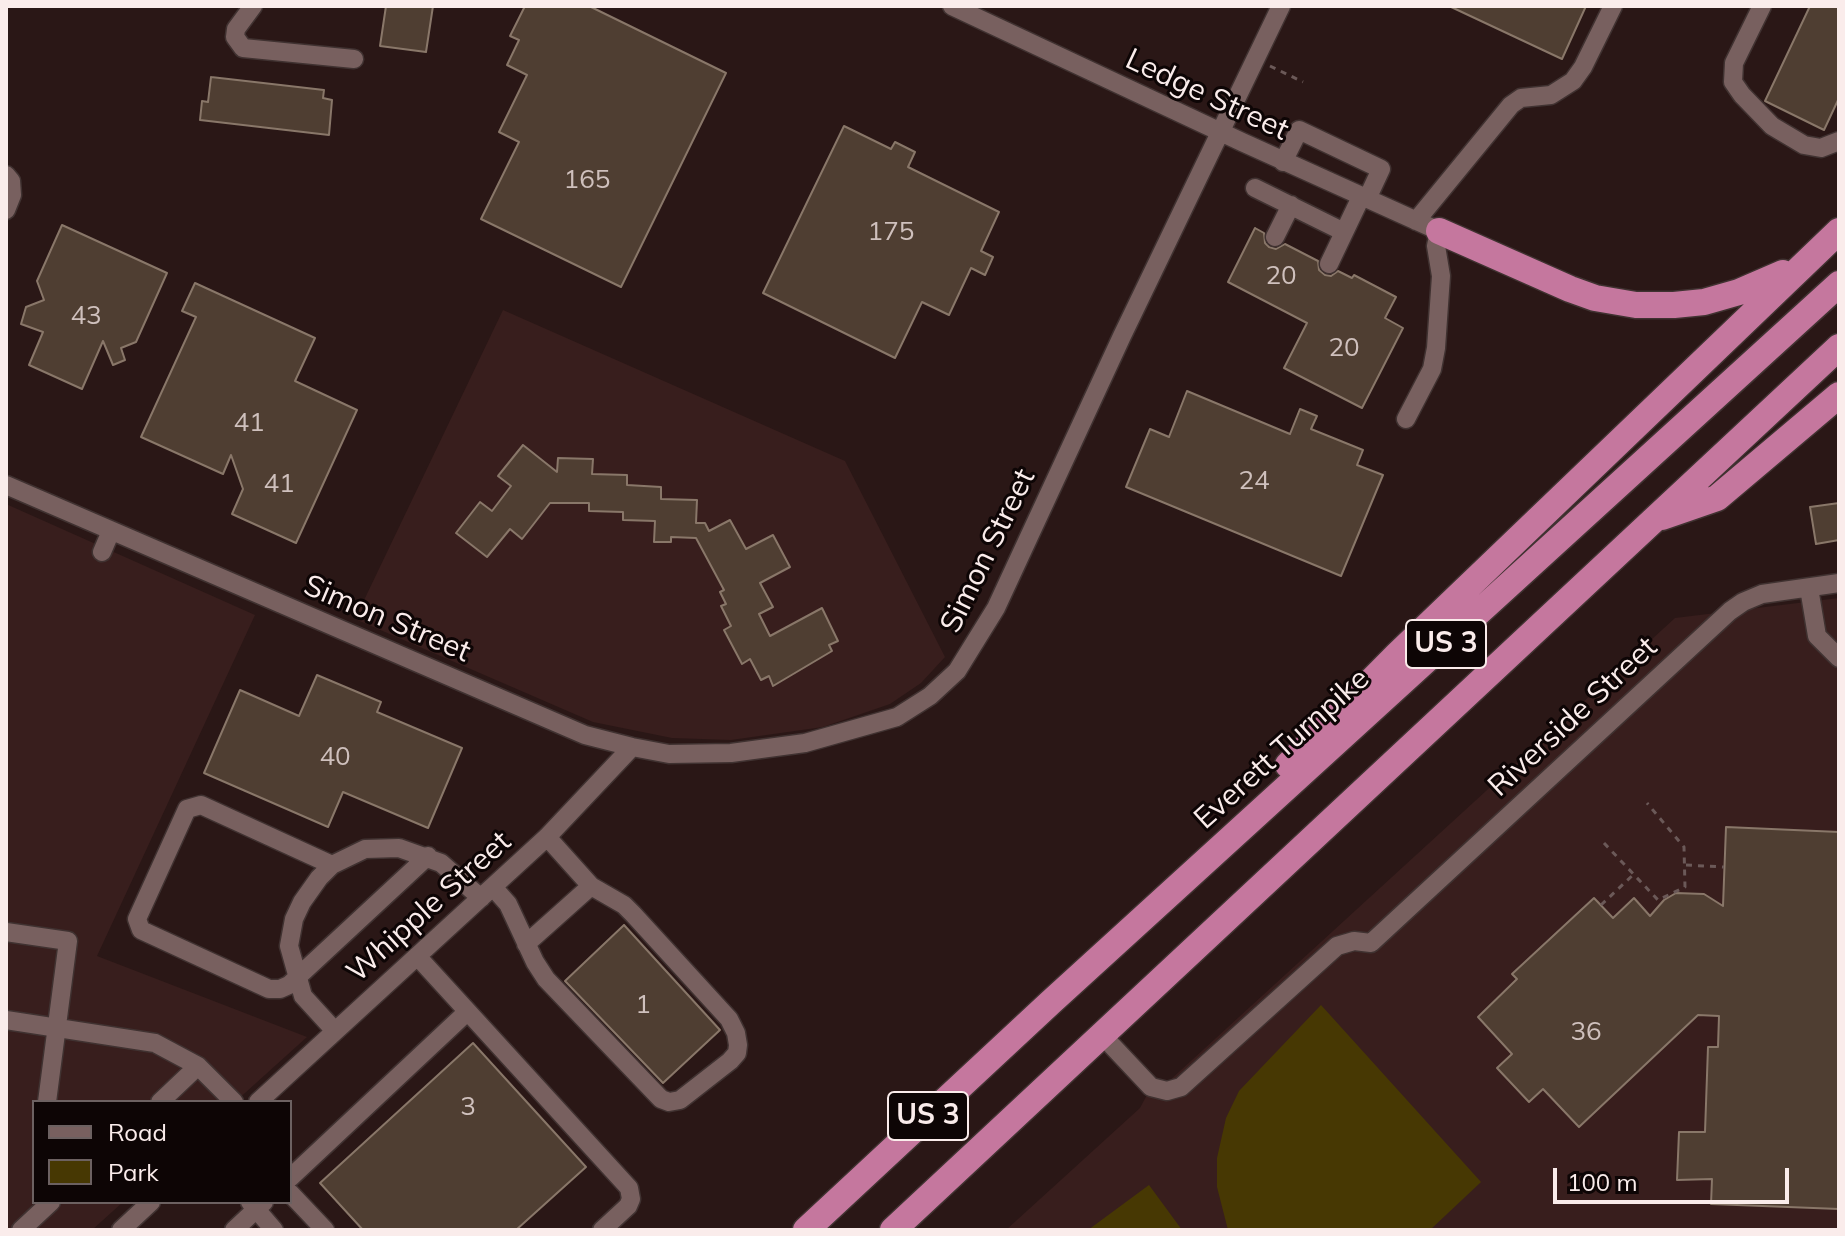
<!DOCTYPE html>
<html>
<head>
<meta charset="utf-8">
<style>
	body { margin:0 }
	#map { position:relative; width:1845px; height:1236px; overflow:hidden; background:#2a1716; font-family:Mulish,sans-serif }
	canvas { display:block }
	.frame { position:absolute; inset:0; border:8px solid #faeceb; pointer-events:none }
	.legend { position:absolute; left:32px; top:1100px; width:260px; height:104px; box-sizing:border-box; background:#0d0505; border:2px solid #6c6161; margin:0; padding:10px 14px; list-style:none; font-size:24px; color:#faeceb }
	.legend li { display:flex; align-items:center; gap:16px; height:40px }
	.legend b { width:40px; border:2px solid #6c6161 }
	.scale { position:absolute; left:1553px; top:1168px; width:236px; height:36px; box-sizing:border-box; border:4px solid #faeceb; border-top:0; padding-left:10px; font-size:24px; line-height:28px; white-space:nowrap; color:#faeceb; -webkit-text-stroke:6px #0d0505; paint-order:stroke }
</style>
</head>
<body>
<div id="map">
<canvas width="1845" height="1236"></canvas>
<div class="frame"></div>
<ul class="legend">
<li><b style="height:10px;background:#78605f"></b>Road</li>
<li><b style="height:22px;background:#473803"></b>Park</li>
</ul>
<div class="scale">100 m</div>
</div>
<script>
const c = document.querySelector('canvas').getContext('2d');
c.lineJoin = 'round';
function paint(path, color) { c.fillStyle = color; c.fill(path, 'evenodd'); }
const poly = rows => new Path2D(rows.map(r => 'M' + r).join(''));
function strokePath(path, color, width, dash) { c.strokeStyle = color; c.lineWidth = width; c.lineCap = dash ? 'butt' : 'round'; c.setLineDash(dash || []); c.stroke(path); }
function write(font, color, halo, rows, align = 'center') {
  c.font = font + ' Mulish,sans-serif'; c.lineWidth = 6; c.setLineDash([]); c.textBaseline = 'middle'; c.strokeStyle = halo; c.fillStyle = color; for (const [text, x, y, turn = 0] of rows) {
    c.save(); c.translate(x, y); c.rotate((+turn || 0) * Math.PI / 180); c.textAlign = isNaN(turn) ? turn : align; if (halo) c.strokeText(text, 0, 0); c.fillText(text, 0, 0); c.restore();
  }
}
const built = poly([
	[503,310,845,461,945,657,921,683,890,704,823,727,731,740,672,738,593,722,355,619],
	[6,504,255,615,97,956,307,1037,235,1102,34,1102,34,1202,123,1202,92,1230,6,1230],
	[1839,598,1839,1230,1006,1230,1140,1108,1155,1080,1168,1082,1675,618]
]);
const green = poly([
	[1321,1005,1481,1182,1430,1230,1228,1230,1217,1187,1217,1158,1226,1118,1239,1091],
	[1149,1185,1182,1230,1088,1230]
]);
const building = poly([
	[386,6,433,6,426,52,380,46,386,6],
	[525,6,589,6,726,73,621,287,481,219,519,142,499,132,527,75,507,65,519,40,510,36,525,6],
	[1449,6,1586,6,1562,59,1449,6],
	[1810,6,1839,6,1839,98,1824,130,1765,101,1810,6],
	[211,77,324,90,323,98,332,100,329,135,200,120,202,101,208,102,211,77],
	[844,126,891,149,895,142,915,152,908,167,999,212,981,251,993,257,985,275,971,268,949,315,922,302,895,358,763,293,844,126],
	[62,225,167,273,136,342,121,348,125,360,113,365,103,341,82,389,29,365,43,332,21,324,26,307,44,300,37,281,62,225],
	[1255,228,1264,233,1265,243,1269,247,1276,249,1285,244,1318,261,1319,270,1325,275,1331,276,1338,271,1352,278,1354,275,1396,297,1385,318,1403,328,1362,408,1284,368,1307,323,1228,282,1255,228],
	[195,283,315,338,295,381,357,410,296,543,232,514,243,489,231,455,223,474,141,437,196,317,182,311,195,283],
	[1187,391,1290,434,1300,409,1317,416,1311,429,1363,450,1357,465,1383,475,1341,576,1126,487,1150,429,1169,437,1187,391],
	[523,445,557,472,558,458,593,459,592,474,627,475,627,485,661,487,661,499,697,500,696,523,705,523,709,531,730,520,746,549,773,535,790,567,760,583,773,607,759,614,770,636,822,608,838,641,829,645,832,651,773,686,769,676,761,680,750,659,742,664,724,630,731,626,721,606,726,604,720,592,724,590,696,538,671,537,671,542,654,542,655,521,623,520,623,512,589,511,589,503,550,503,522,539,510,529,487,557,456,533,480,502,492,511,511,486,498,476,523,445],
	[1839,503,1839,540,1816,544,1810,507,1839,503],
	[317,675,381,702,377,712,462,748,428,828,343,792,328,827,204,773,240,690,299,716,317,675],
	[1726,827,1839,832,1839,1209,1711,1204,1712,1179,1677,1180,1679,1132,1705,1132,1708,1047,1718,1047,1719,1016,1698,1015,1579,1127,1543,1089,1529,1102,1497,1068,1512,1054,1478,1017,1517,979,1512,974,1594,898,1613,918,1634,898,1650,916,1664,900,1676,893,1704,894,1723,906,1726,827],
	[624,925,720,1030,663,1083,565,981,624,925],
	[473,1043,586,1167,516,1230,363,1230,320,1183,473,1043]
]);
const path = poly([
	[1270,66,1303,82],
	[1604,843,1658,900,1685,887,1684,847,1647,803],
	[1686,865,1724,867],
	[1601,905,1634,874]
]);
const minor = poly([
	[253,6,236,29,235,37,243,48,354,59],
	[952,6,1242,142,1439,231,1436,246,1441,276,1436,348,1432,369,1406,419],
	[1762,6,1734,63,1733,82,1742,95,1772,126,1804,145,1821,148,1839,141],
	[1283,162,1299,130,1381,169,1367,199],
	[6,175,11,181,12,195,6,210],
	[1255,188,1344,232],
	[1416,221,1511,105,1521,98,1551,95,1573,81,1583,67,1613,6],
	[1275,237,1291,205],
	[1329,264,1361,197],
	[6,485,585,735,632,747,669,754,731,753,805,743,897,717,930,696,957,671,996,608,1122,336,1281,6],
	[102,552,111,531],
	[1809,588,1817,636,1839,658],
	[332,865,201,805,187,809,137,919,141,930,269,989,280,989,289,985,428,856],
	[493,887,508,904,535,962,546,979,661,1099,669,1102,680,1100,730,1061,737,1053,738,1045,736,1033,729,1019,633,914,624,905,591,886,547,837],
	[6,932,68,941,47,1102],
	[526,944,591,886],
	[417,956,629,1188,631,1199,628,1206,602,1230],
	[6,1020,155,1043,198,1066,234,1102],
	[335,1031,303,996,289,946,294,919,302,902,319,878,332,865,365,849,399,848,441,863,481,898],
	[1103,1036,1151,1087,1167,1091,1181,1087,1337,946,1354,941,1371,943,1730,611,1743,602,1762,594,1839,583],
	[160,1102,198,1066],
	[258,1102,547,837,632,747],
	[290,1178,467,1012],
	[290,1193,325,1230],
	[250,1202,274,1230],
	[21,1230,51,1202],
	[121,1230,151,1202],
	[234,1230,264,1202]
]);
const highway = poly([
	[1439,231,1570,289,1595,298,1636,305,1674,305,1704,302,1739,292,1783,273],
	[1662,517,1717,498,1839,395],
	[1288,765,1397,655,1839,231],
	[806,1230,1051,1002,1839,284],
	[893,1230,1839,347]
]);
const numberNames = [
	["165",587,180],
	["175",891,232],
	["20",1281,276],
	["43",86,316],
	["20",1344,348],
	["41",249,423],
	["24",1254,481],
	["41",279,484],
	["40",335,757],
	["1",643,1005],
	["36",1586,1032],
	["3",468,1107]
];
const shields = [
	[1446,644,80],
	[928,1116,80]
];
const shieldNames = [
	["US 3",1446,644],
	["US 3",928,1116]
];
const streetNames = [
	["Ledge Street",1207,95,25],
	["Simon Street",988,551,-64],
	["Simon Street",387,619,23],
	["Riverside Street",1573,717,-43],
	["Everett Turnpike",1282,749,-42],
	["Whipple Street",429,907,-42]
];
paint(built, '#381e1d');
paint(green, '#473803');
paint(building, '#4f3e32');
strokePath(building, '#897769', 2);
strokePath(minor, '#403231', 21);
strokePath(highway, '#403231', 29);
strokePath(path, '#6b5958', 3, [6, 6]);
strokePath(minor, '#78605f', 18);
strokePath(highway, '#c5779e', 26);
write('26px', '#cfc0bd', null, numberNames);
for (const [x, y, w] of shields) { const box = new Path2D(); box.roundRect(x - w / 2, y - 24, w, 48, 6); c.fillStyle = '#0d0505'; c.fill(box); strokePath(box, '#faeceb', 2); }
write('bold 28px', '#faeceb', null, shieldNames);
write('30px', '#faeceb', '#0d0505', streetNames);
</script>
</body>
</html>
